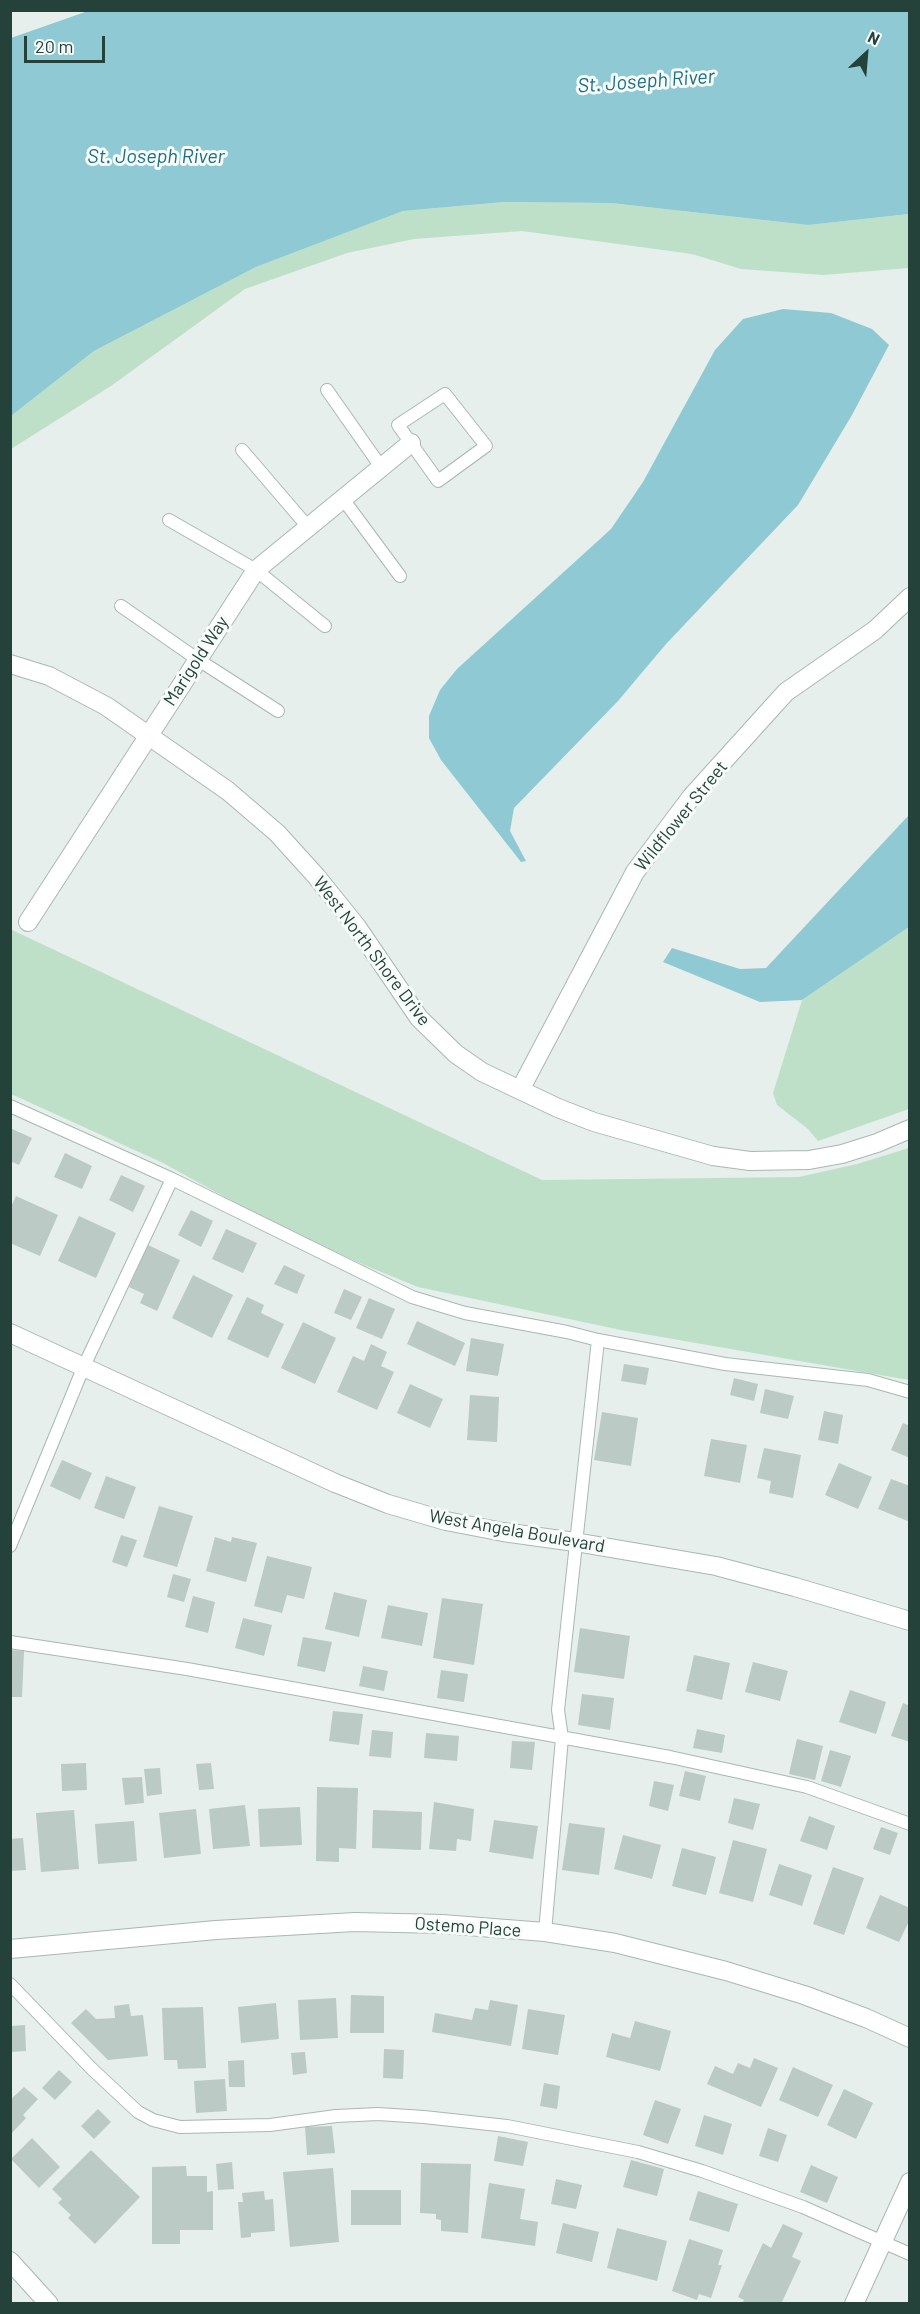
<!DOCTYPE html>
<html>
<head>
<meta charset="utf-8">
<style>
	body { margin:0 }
	#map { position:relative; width:920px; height:2314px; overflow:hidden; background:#e6efeb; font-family:Barlow,sans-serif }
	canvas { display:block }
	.frame { position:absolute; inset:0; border:12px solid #24423a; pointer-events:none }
	.north { position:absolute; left:836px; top:24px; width:60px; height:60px; -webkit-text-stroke:4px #f7fbf9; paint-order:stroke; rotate:26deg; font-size:16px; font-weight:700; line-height:24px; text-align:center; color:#24423a }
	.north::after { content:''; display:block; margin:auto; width:21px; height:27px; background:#24423a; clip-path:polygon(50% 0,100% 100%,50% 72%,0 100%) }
	.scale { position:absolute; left:24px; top:36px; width:81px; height:27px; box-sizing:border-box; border:3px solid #24423a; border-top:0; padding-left:8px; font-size:18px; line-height:21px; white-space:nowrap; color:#24423a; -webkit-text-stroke:4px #f7fbf9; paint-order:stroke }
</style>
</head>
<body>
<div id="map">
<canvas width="920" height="2314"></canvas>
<div class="frame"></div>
<div class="north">N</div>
<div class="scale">20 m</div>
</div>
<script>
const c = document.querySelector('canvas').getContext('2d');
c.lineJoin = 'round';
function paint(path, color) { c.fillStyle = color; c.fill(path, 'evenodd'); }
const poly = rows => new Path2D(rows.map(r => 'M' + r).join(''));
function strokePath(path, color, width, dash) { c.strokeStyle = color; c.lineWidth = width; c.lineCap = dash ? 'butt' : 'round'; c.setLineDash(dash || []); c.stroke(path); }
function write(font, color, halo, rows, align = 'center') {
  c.font = font + ' Barlow,sans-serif'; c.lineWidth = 6; c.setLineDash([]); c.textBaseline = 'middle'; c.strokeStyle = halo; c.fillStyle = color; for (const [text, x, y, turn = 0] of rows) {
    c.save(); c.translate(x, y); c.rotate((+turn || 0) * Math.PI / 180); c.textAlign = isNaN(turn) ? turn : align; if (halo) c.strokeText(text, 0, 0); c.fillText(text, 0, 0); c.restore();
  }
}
const green = poly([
	[504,202,611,203,808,225,909,214,909,268,823,275,741,269,692,254,522,231,414,239,347,253,245,289,111,386,11,449,11,416,94,351,256,267,403,211],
	[909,927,909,1109,818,1141,808,1129,777,1105,773,1093,802,1000],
	[10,929,542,1180,799,1177,857,1164,909,1148,909,1380,621,1330,418,1287,364,1265,263,1218,163,1163,11,1094]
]);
const water = poly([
	[88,11,909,11,909,214,808,225,611,203,504,202,403,211,256,267,94,351,11,416,11,38],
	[783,309,831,313,872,329,889,345,852,415,798,505,666,644,618,701,514,808,510,831,526,861,521,862,441,760,429,738,429,716,440,690,457,669,611,529,643,482,715,350,743,319],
	[909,815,909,927,802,1000,760,1002,663,962,672,948,740,969,766,968]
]);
const building = poly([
	[10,1128,32,1138,19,1165,10,1161],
	[65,1153,92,1166,82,1189,54,1177],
	[121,1175,145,1186,133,1212,109,1200],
	[16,1196,58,1215,40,1256,10,1243,10,1209],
	[191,1210,213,1221,201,1247,178,1235],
	[79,1216,116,1233,96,1278,58,1261],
	[226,1229,257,1243,243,1273,212,1259],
	[148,1245,180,1260,157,1311,140,1303,144,1294,129,1287],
	[284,1265,305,1275,297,1294,274,1284],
	[193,1275,233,1295,212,1338,172,1318],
	[344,1289,362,1297,351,1320,334,1313],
	[247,1297,264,1305,261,1313,284,1324,268,1358,227,1339],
	[369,1298,395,1309,382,1339,356,1328],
	[417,1321,465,1343,455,1366,407,1344],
	[303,1322,336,1338,315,1384,281,1368],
	[471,1338,504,1344,498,1376,466,1371],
	[371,1344,387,1352,381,1366,394,1372,377,1410,337,1392,353,1356,364,1361],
	[624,1364,649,1368,646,1385,621,1381],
	[734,1378,758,1384,754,1401,730,1395],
	[410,1384,443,1399,430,1428,397,1413],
	[765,1389,794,1396,788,1419,760,1413],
	[470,1395,499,1397,497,1442,467,1440],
	[824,1411,843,1415,838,1444,818,1440],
	[602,1412,638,1418,631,1466,594,1460],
	[903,1423,910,1426,910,1458,891,1450],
	[711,1439,747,1445,740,1483,704,1476],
	[764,1448,801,1455,793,1498,769,1493,771,1481,757,1478],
	[62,1460,92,1473,80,1500,50,1486],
	[839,1463,872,1477,858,1509,825,1495],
	[106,1476,136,1487,124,1519,94,1508],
	[891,1479,910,1486,910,1522,878,1509],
	[159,1506,193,1516,177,1567,143,1557],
	[121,1535,137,1540,127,1567,112,1562],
	[215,1537,231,1542,232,1537,257,1543,246,1582,206,1571],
	[267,1556,312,1567,304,1599,287,1595,282,1613,254,1606],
	[173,1574,191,1579,184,1602,167,1597],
	[334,1592,367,1600,359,1637,325,1629],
	[193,1596,215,1602,208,1633,185,1627],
	[442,1598,483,1604,474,1665,433,1658],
	[388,1605,428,1613,422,1646,381,1638],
	[243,1618,272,1625,264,1656,235,1648],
	[580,1628,630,1636,624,1679,574,1672],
	[303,1637,332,1642,325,1672,297,1666],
	[10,1650,24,1651,22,1697,10,1697],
	[694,1655,730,1663,722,1700,686,1691],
	[753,1662,788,1671,780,1701,745,1692],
	[363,1666,388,1671,384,1691,359,1686],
	[441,1670,468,1674,464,1702,437,1698],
	[850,1690,886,1702,876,1734,839,1722],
	[582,1694,614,1698,610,1730,578,1725],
	[903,1703,910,1706,910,1742,891,1736],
	[333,1711,363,1714,359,1745,329,1741],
	[697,1729,725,1735,722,1753,693,1748],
	[372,1730,393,1732,391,1758,369,1756],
	[426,1733,459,1736,457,1761,424,1758],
	[797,1739,823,1746,815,1780,789,1774],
	[512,1741,535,1742,532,1770,510,1768],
	[830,1750,851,1756,841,1787,821,1781],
	[86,1763,87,1790,62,1791,61,1764],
	[211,1763,214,1789,199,1790,196,1764],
	[160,1768,162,1794,147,1796,144,1769],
	[685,1771,706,1776,700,1801,679,1796],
	[142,1777,144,1803,125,1805,122,1778],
	[654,1781,674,1785,668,1811,649,1806],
	[317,1787,358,1788,356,1849,339,1848,339,1862,316,1861],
	[734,1798,760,1804,753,1830,728,1823],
	[434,1802,474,1809,471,1841,457,1839,456,1851,429,1849],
	[245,1805,250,1846,213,1849,209,1809],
	[300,1807,302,1845,260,1847,258,1809],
	[196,1809,201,1854,164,1858,159,1813],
	[74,1810,79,1869,41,1872,36,1813],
	[373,1810,422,1812,421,1850,372,1848],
	[809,1816,835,1826,827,1850,800,1841],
	[494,1820,538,1826,533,1859,489,1852],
	[134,1821,137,1861,98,1864,95,1824],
	[569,1823,605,1828,599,1875,562,1870],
	[881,1827,898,1833,890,1855,873,1849],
	[623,1835,661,1845,652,1879,614,1869],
	[23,1838,26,1870,10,1871,10,1839],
	[733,1840,767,1849,753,1902,719,1893],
	[682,1848,716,1857,706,1895,672,1886],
	[779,1864,812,1875,802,1906,769,1895],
	[833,1867,864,1878,844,1935,813,1924],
	[880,1895,910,1908,910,1919,899,1942,866,1928],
	[351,1995,384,1996,384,2033,350,2033],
	[336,1998,338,2038,300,2040,298,2000],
	[490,2000,518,2005,511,2046,432,2032,435,2013,472,2020,475,2008,488,2010],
	[276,2003,279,2039,241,2043,238,2007],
	[129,2004,131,2016,143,2015,148,2056,108,2060,71,2023,86,2009,96,2019,115,2018,114,2006],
	[203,2007,206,2068,178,2069,177,2060,164,2060,162,2008],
	[528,2009,565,2015,558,2055,522,2049],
	[635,2021,671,2031,660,2071,606,2057,612,2033,630,2038],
	[25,2025,26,2051,10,2052,10,2026],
	[384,2049,404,2050,403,2079,383,2078],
	[305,2052,307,2073,293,2075,291,2053],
	[754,2058,778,2068,761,2107,707,2084,715,2066,733,2074,738,2063,750,2068],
	[244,2060,245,2087,229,2087,228,2061],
	[793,2067,833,2085,818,2117,779,2100],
	[59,2070,72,2082,55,2100,42,2088],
	[225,2079,227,2111,196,2113,194,2081],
	[544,2083,560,2086,557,2109,540,2106],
	[24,2087,38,2099,23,2115,26,2118,10,2135,10,2100],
	[844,2089,873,2103,856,2139,827,2125],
	[655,2100,681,2109,668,2144,643,2135],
	[98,2109,111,2122,94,2139,81,2126],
	[704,2115,732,2124,723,2155,695,2146],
	[332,2126,335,2153,307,2155,305,2127],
	[768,2128,787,2135,778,2162,759,2156],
	[498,2136,528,2142,523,2166,494,2161],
	[32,2138,60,2167,39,2188,11,2159],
	[91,2150,140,2197,95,2244,68,2218,71,2215,58,2203,62,2199,52,2189],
	[631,2160,664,2169,657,2196,623,2187],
	[232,2162,234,2189,218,2190,216,2164],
	[421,2163,471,2164,468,2233,441,2231,441,2220,436,2219,436,2214,420,2213],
	[811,2165,838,2177,827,2203,800,2192],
	[186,2166,187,2176,207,2176,207,2192,213,2191,213,2230,180,2230,180,2244,152,2244,152,2167],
	[333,2168,339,2242,290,2247,283,2172],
	[556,2179,582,2185,576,2209,551,2204],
	[489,2183,525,2189,520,2219,538,2222,535,2246,481,2238],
	[351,2190,401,2190,401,2225,351,2225],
	[264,2191,265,2200,273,2199,275,2231,251,2233,251,2237,241,2238,238,2202,243,2202,242,2193],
	[698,2191,738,2204,729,2232,689,2220],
	[563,2223,599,2232,592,2262,556,2253],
	[783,2224,803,2233,792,2257,801,2261,781,2304,742,2304,744,2300,738,2297,763,2243,771,2248],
	[617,2228,667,2241,657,2281,607,2268],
	[689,2239,723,2250,718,2265,722,2265,711,2298,699,2294,697,2300,672,2291]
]);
const service = poly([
	[327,390,381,467],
	[445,394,486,446,438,481,398,425,445,394],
	[242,450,308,527],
	[343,499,400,576],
	[169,520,256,570,325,626],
	[121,606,197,659,278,711],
	[10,1106,172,1179,412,1297,465,1313,567,1332,598,1340,725,1364,868,1380,910,1392],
	[10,1546,84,1366,172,1179],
	[10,1642,187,1669,670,1757,807,1787,910,1824],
	[545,1932,562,1738,558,1710,598,1340],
	[10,1984,92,2069,138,2112,153,2120,180,2127,270,2125,336,2116,378,2114,424,2117,507,2126,638,2152,702,2171,803,2207,910,2254]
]);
const minor = poly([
	[10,664,49,676,106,706,228,791,277,833,316,876,357,927,419,1018,456,1054,482,1072,558,1108,594,1122,713,1156,750,1161,809,1160,842,1154,877,1143,910,1129],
	[28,922,256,570,411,443],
	[520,1090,635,872,692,796,786,692,875,630,910,597],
	[10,1949,216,1930,355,1922,442,1924,545,1932,615,1943,726,1971,804,1995,866,2018,910,2038],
	[10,2261,49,2304],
	[854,2304,910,2182]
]);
const tertiary = poly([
	[10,1333,335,1483,388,1504,446,1521,503,1532,575,1542,716,1566,795,1587,910,1621]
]);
const streetNames = [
	["Marigold Way",196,661,-57],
	["Wildflower Street",681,816,-51],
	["West North Shore Drive",372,951,53],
	["West Angela Boulevard",517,1531,10],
	["Ostemo Place",468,1927,4]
];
const waterNames = [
	["St. Joseph River",646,81,-4],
	["St. Joseph River",156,156]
];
paint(green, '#bfe0c8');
paint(water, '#8ec9d4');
paint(building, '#bbcac4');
strokePath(service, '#a8b8b2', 14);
strokePath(minor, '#a8b8b2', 20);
strokePath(tertiary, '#a8b8b2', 20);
strokePath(service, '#fff', 12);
strokePath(minor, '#fff', 18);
strokePath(tertiary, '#fff', 18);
write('18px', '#24423a', '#f7fbf9', streetNames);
write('italic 20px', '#1c6f80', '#f7fbf9', waterNames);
</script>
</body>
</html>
